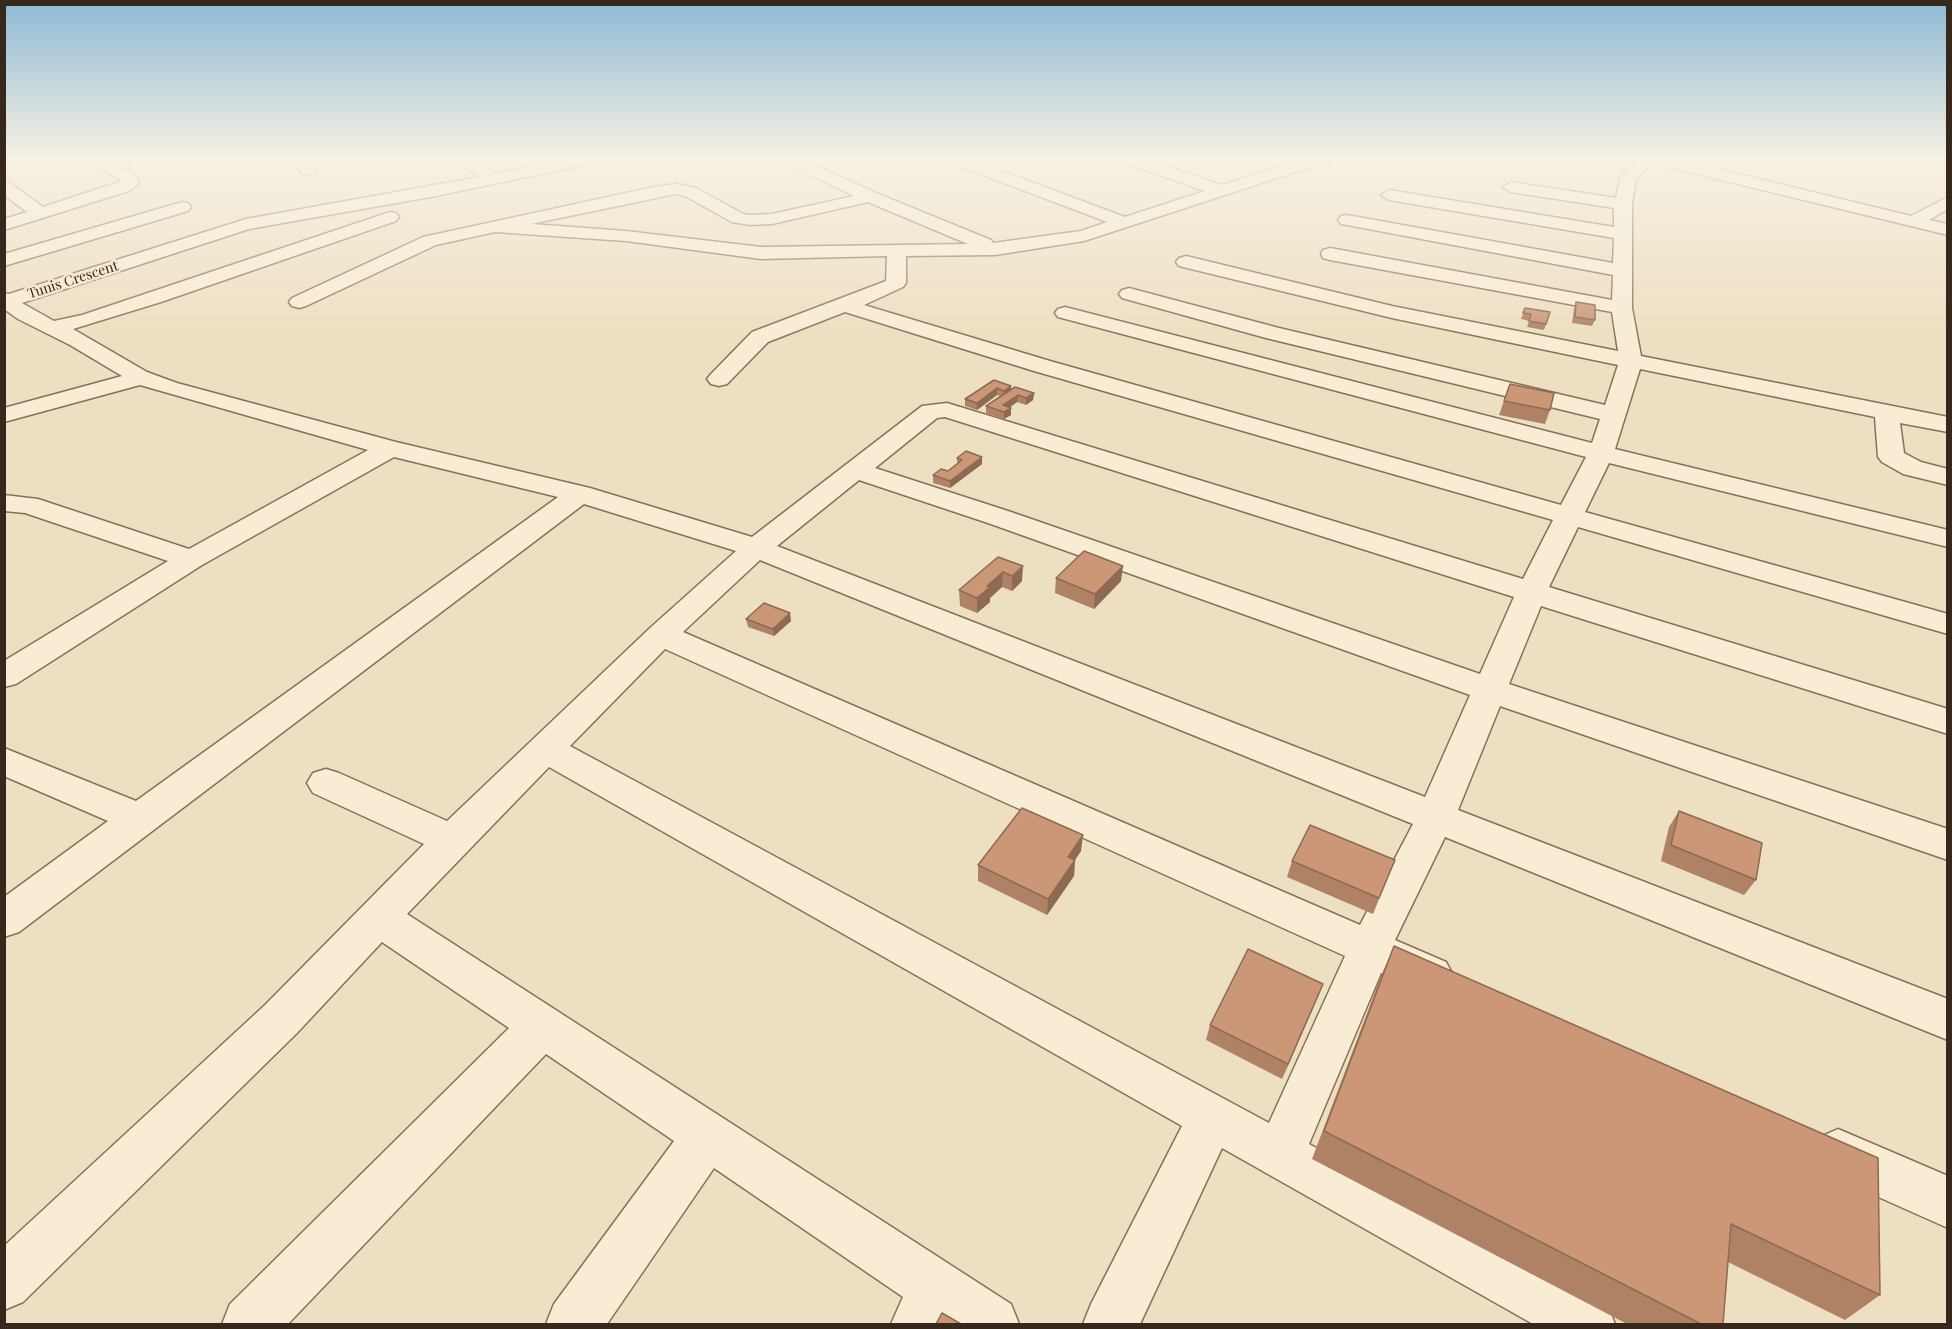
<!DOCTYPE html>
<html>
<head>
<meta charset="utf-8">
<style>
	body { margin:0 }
	#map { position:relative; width:1952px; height:1329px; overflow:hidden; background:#eddfc1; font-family:"Playfair Display",serif }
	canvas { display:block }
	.frame { position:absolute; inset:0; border:6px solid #36281d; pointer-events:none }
</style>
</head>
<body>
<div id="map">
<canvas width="1952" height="1329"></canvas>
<div class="frame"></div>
</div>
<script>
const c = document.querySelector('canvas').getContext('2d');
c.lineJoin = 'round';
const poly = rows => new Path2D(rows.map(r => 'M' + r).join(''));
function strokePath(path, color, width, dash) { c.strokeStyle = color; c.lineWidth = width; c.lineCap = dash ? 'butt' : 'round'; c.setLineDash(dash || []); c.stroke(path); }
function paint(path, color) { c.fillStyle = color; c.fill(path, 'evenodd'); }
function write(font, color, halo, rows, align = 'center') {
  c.font = font + ' "Playfair Display",serif'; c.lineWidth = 5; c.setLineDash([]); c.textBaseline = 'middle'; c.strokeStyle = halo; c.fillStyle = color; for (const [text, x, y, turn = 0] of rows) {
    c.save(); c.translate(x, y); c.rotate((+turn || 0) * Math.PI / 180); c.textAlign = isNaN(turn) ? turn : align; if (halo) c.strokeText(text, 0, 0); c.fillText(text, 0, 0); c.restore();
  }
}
const street = poly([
	[109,158,133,158,131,161,117,166,135,175,139,182,137,185,129,191,4,230,4,219,27,212,4,195,4,182,10,183,43,207,122,181,96,165,98,162,109,158],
	[289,158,306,158,316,170,308,175,302,173,289,158],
	[451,158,470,158,496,174,571,158,602,158,594,163,436,196,249,229,22,303,54,321,82,315,390,212,396,213,399,217,396,221,161,302,73,329,147,372,177,383,396,442,590,488,752,537,922,406,947,403,1523,579,1553,520,1034,371,845,312,768,342,727,384,719,386,711,384,707,379,711,374,752,332,886,281,887,256,761,259,626,241,495,232,436,245,306,306,299,308,292,306,289,302,292,298,423,237,654,187,676,184,696,188,743,214,750,215,772,214,854,196,781,161,779,158,800,158,876,193,991,240,993,243,1081,231,1107,222,946,161,944,158,967,158,1125,217,1205,191,1119,161,1117,158,1141,158,1222,185,1307,158,1331,158,1329,161,1084,241,995,255,906,256,906,283,903,287,864,305,1050,361,1561,505,1586,457,1058,317,1055,313,1058,309,1065,307,1592,443,1600,419,1266,338,1122,298,1119,294,1122,290,1129,288,1279,328,1605,405,1618,365,1392,318,1179,266,1176,262,1179,258,1186,256,1392,306,1618,351,1612,312,1330,260,1323,258,1321,254,1323,250,1330,248,1612,300,1613,275,1347,225,1341,224,1338,220,1341,216,1347,215,1613,263,1614,238,1389,200,1381,195,1389,190,1614,227,1614,208,1511,192,1503,187,1511,182,1616,198,1620,178,1638,158,1672,158,1911,216,1948,197,1948,209,1929,220,1948,224,1948,235,1651,163,1636,179,1632,204,1632,308,1641,356,1948,417,1948,432,1900,423,1904,453,1921,462,1948,469,1948,485,1903,474,1882,462,1878,457,1875,417,1640,369,1615,449,1948,530,1948,547,1609,463,1585,512,1948,614,1948,634,1578,527,1549,587,1948,709,1948,734,1541,606,1509,684,1948,829,1948,860,1500,706,1458,810,1948,999,1948,1040,1445,837,1395,940,1446,962,1453,975,1446,988,1431,994,1381,973,1309,1144,1607,1304,1615,1324,1533,1324,1222,1148,1140,1324,1083,1324,1091,1304,1182,1126,549,767,407,914,1011,1304,1019,1324,891,1324,903,1297,714,1168,607,1324,546,1324,554,1304,674,1141,546,1054,288,1324,222,1324,230,1304,509,1028,382,942,297,1033,23,1302,4,1310,4,1246,265,1005,424,844,313,793,307,783,313,773,326,769,339,773,447,821,650,628,736,551,584,504,19,932,4,937,4,897,108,821,4,776,4,748,136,801,558,497,394,457,202,565,16,684,4,687,4,661,168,561,25,513,4,511,4,495,38,499,189,549,368,450,140,385,4,422,4,408,122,376,70,345,18,319,4,309,4,293,9,294,246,219,479,177,451,158],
	[676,194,685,196,732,222,750,225,772,224,868,202,968,244,761,247,626,231,531,224,676,194],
	[945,417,1514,597,1480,674,1008,511,875,468,937,418,945,417],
	[859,480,988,523,1470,695,1425,797,777,546,859,480],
	[760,560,1413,824,1360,925,683,632,760,560],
	[665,649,1345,956,1269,1123,570,746,665,649],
	[182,202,188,203,191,207,188,211,4,266,4,254,182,202],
	[1838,1129,1948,1176,1948,1228,1820,1171,1813,1154,1820,1137,1838,1129]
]);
const wall = poly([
	[1576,302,1595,320,1592,326,1572,323,1574,309],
	[1525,308,1550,312,1544,330,1527,327,1529,321,1521,319],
	[994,380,1011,386,1011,389,1034,393,1033,400,1026,405,1017,402,1010,407,1011,415,1004,419,986,413,986,406,1000,396,997,395,977,410,965,406,965,399],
	[1510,384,1550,410,1545,424,1499,415],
	[957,458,982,464,950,488,933,483,933,475,948,471,957,464],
	[998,557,1022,581,1012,591,1002,587,990,598,990,602,977,613,960,606,959,590],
	[1056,578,1121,581,1094,609,1055,593],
	[746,619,791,621,774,636,748,627],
	[1679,811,1756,880,1744,895,1661,861,1669,827],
	[1081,851,1075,860,1074,876,1047,915,978,881,978,865],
	[1395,860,1373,914,1287,877,1292,861],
	[1394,946,1880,1295,1845,1320,1728,1262,1723,1324,1627,1324,1312,1159,1381,976],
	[1323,984,1317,999,1282,1079,1206,1040,1210,1025]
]);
const shadedWall = poly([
	[1011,386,1011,392,1004,397,1004,391],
	[997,388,997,395,977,410,977,403],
	[1034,393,1033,400,1026,405,1026,398],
	[1018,395,1017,402,1003,412,1003,405],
	[1011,408,1011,415,1004,419,1004,412],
	[982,457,982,464,950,488,950,481],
	[1023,566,1022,581,1012,591,1012,576],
	[1123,566,1121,581,1094,609,1095,594],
	[1003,572,1002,587,990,598,990,602,977,613,977,598,987,586],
	[790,613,791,621,774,636,773,629],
	[1083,835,1081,851,1066,872,1068,857],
	[1075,860,1074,876,1047,915,1048,899],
	[1323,984,1317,999,1282,1079,1288,1064]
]);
const building = poly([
	[1576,302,1595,305,1595,320,1575,317,1576,302],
	[1525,308,1550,312,1546,324,1529,321,1531,314,1523,313,1525,308],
	[994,380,1011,386,1004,391,997,388,977,403,965,399,994,380],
	[1510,384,1554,393,1550,410,1504,401,1510,384],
	[1015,387,1034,393,1026,398,1018,395,1003,405,1011,408,1004,412,986,406,1015,387],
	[966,451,982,457,950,481,933,475,941,469,948,471,962,460,957,458,966,451],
	[1084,551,1123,566,1095,594,1056,578,1084,551],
	[998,557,1023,566,1012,576,1003,572,987,586,990,587,977,598,959,590,998,557],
	[764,603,790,613,773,629,746,619,764,603],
	[1022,808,1083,835,1068,857,1075,860,1048,899,978,865,1022,808],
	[1679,811,1762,843,1756,880,1671,845,1679,811],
	[1310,825,1395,860,1379,898,1292,861,1310,825],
	[1394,946,1878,1158,1880,1295,1731,1224,1723,1324,1701,1324,1324,1131,1394,946],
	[1248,949,1323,984,1288,1064,1210,1025,1248,949],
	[942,1313,961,1324,936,1324,942,1313]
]);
const farStreetnames = [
	["Tunis Crescent",73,280,-18]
];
strokePath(street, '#877059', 3);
paint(street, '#f8ecd4');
paint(wall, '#af8266');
paint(shadedWall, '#8e6a53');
paint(building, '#cb9777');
strokePath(building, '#8e6a53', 1.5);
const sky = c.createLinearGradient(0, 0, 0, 344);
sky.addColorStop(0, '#8db9d4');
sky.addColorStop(0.46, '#f7f1e3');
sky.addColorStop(1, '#f7f1e300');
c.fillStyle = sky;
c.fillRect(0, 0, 1952, 344);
write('14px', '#36281d', '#f5e9d1', farStreetnames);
</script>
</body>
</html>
